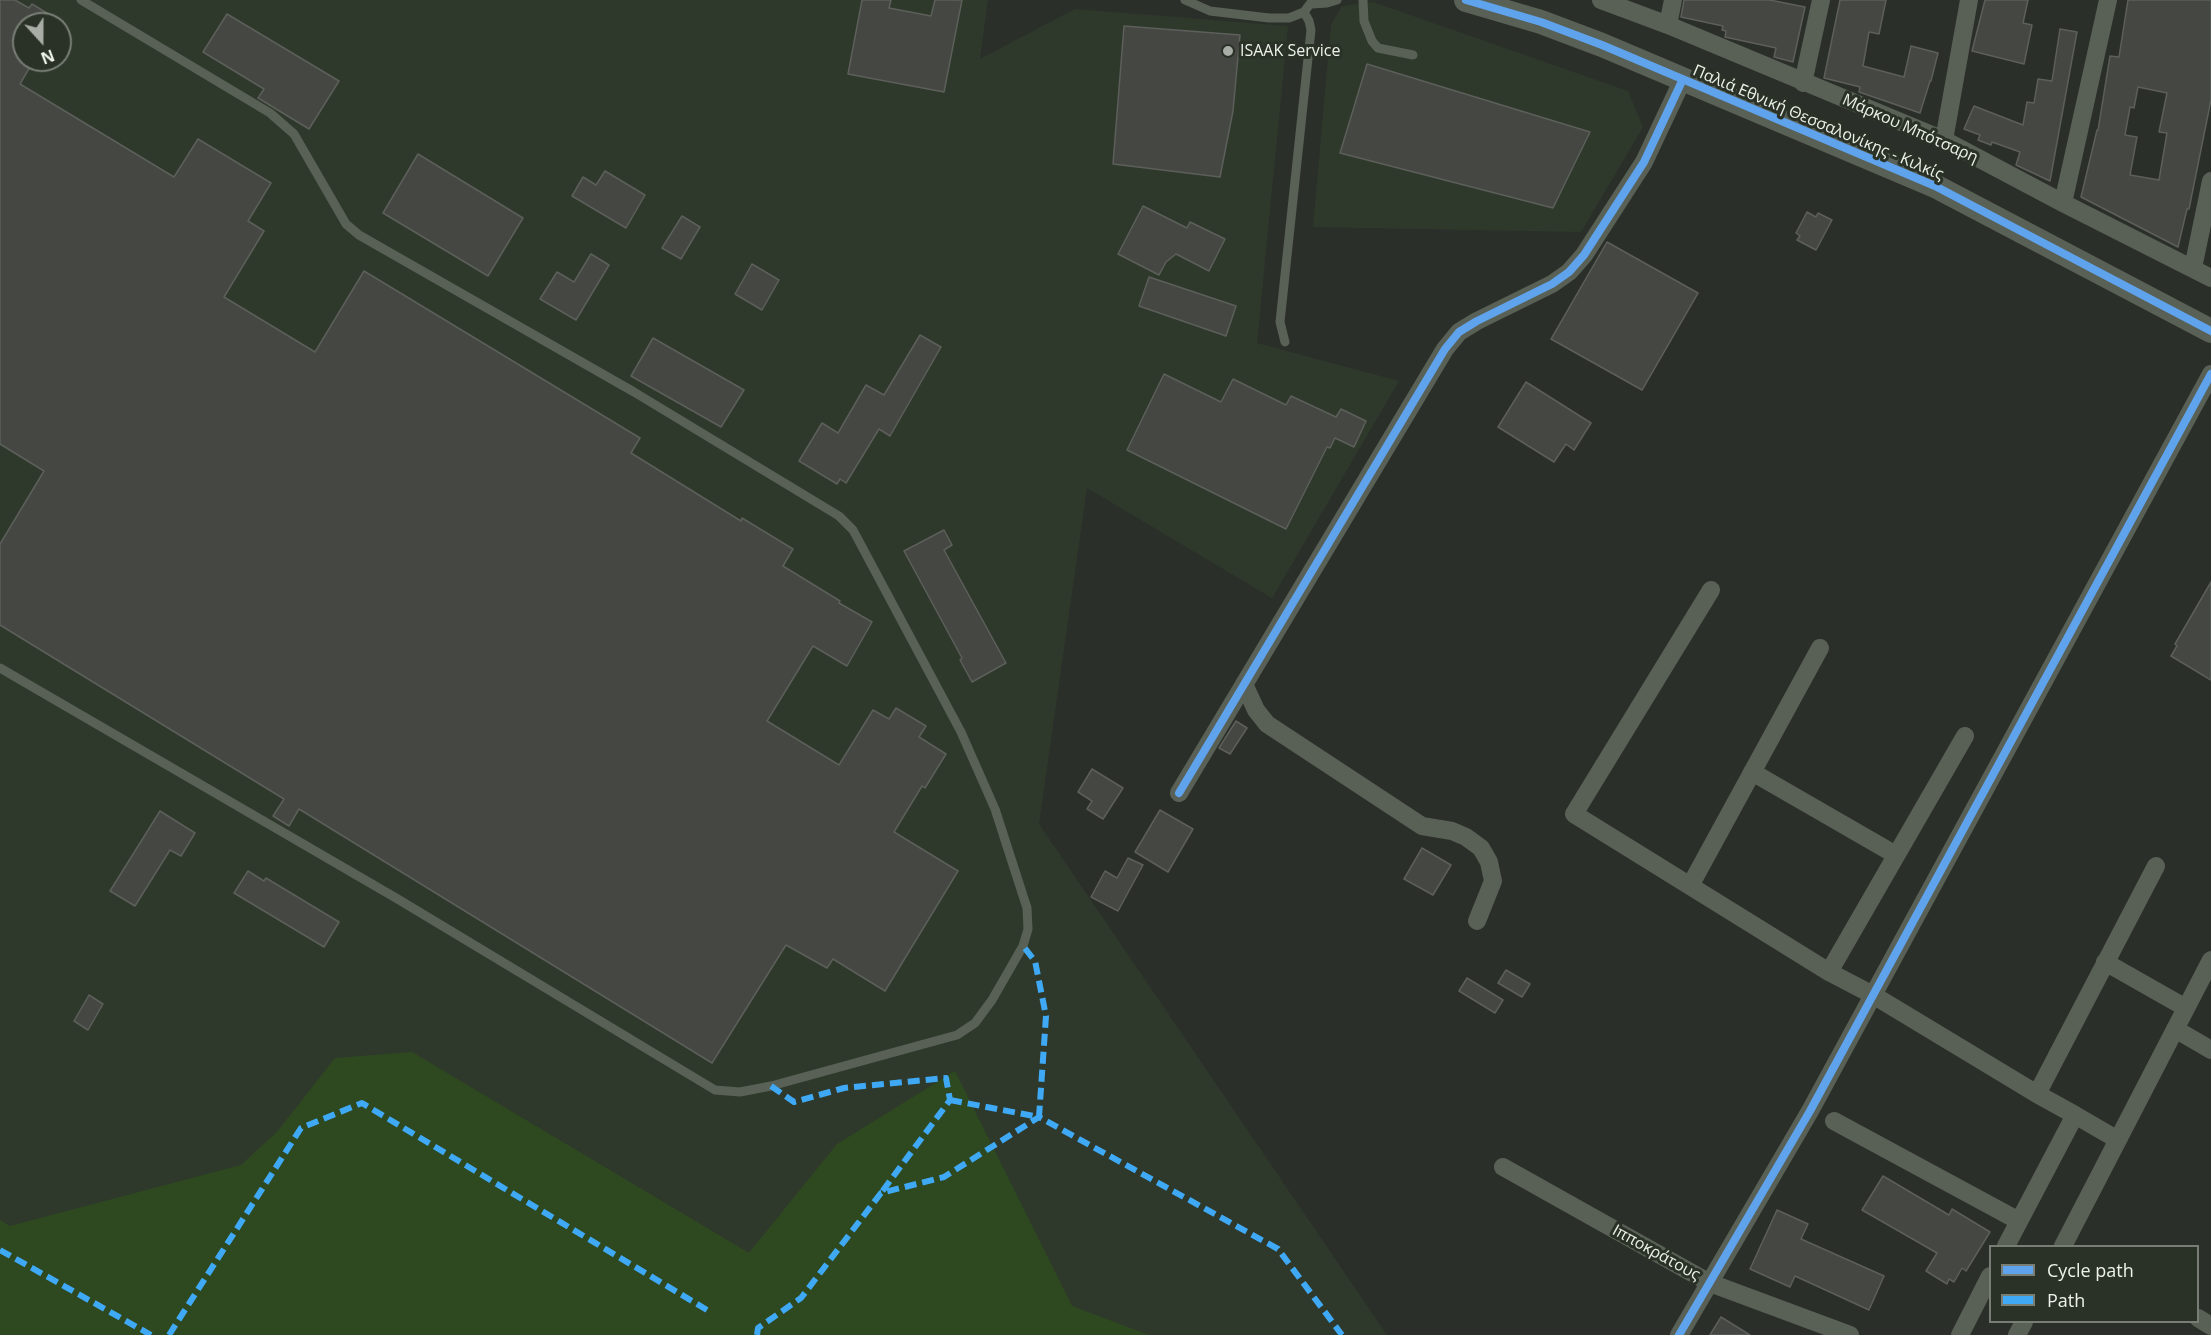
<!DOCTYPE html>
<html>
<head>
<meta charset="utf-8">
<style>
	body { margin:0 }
	#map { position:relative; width:2211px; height:1335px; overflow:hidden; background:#2b2f29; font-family:"Open Sans",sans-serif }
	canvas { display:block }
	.legend { position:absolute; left:1989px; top:1245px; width:210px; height:78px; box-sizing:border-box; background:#2a3127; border:2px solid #787e75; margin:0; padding:8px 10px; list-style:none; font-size:18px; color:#ecf1ea }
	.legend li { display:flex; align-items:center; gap:12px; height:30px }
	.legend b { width:30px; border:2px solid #787e75 }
	.north { position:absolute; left:12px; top:12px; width:60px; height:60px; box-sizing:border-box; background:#2a3127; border:2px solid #787e75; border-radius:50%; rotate:159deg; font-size:16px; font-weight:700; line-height:24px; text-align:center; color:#ecf1ea }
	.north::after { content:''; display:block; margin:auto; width:21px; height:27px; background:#a8ada6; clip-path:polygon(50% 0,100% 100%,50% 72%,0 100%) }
</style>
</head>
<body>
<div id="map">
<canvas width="2211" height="1335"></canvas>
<ul class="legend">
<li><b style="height:8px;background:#60a3ed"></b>Cycle path</li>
<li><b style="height:8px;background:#3fa9f5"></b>Path</li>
</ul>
<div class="north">N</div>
</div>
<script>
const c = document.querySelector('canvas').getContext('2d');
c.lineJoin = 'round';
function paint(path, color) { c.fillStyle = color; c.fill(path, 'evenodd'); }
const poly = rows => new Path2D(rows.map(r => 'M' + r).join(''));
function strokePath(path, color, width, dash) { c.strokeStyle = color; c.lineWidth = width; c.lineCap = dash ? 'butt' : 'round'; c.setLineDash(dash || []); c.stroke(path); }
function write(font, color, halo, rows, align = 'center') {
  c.font = font + ' "Open Sans",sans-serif'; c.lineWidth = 6; c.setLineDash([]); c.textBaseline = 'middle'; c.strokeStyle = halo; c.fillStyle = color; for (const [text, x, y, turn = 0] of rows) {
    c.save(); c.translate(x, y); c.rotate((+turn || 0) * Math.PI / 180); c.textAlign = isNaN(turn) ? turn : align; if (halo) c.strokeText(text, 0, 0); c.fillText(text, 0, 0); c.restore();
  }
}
const built = poly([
	[0,0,988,0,980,59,1075,9,1288,26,1257,343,1399,381,1272,598,1087,488,1039,824,1387,1335,0,1335],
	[24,24,60,24,60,60,24,60],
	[1373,2,1628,91,1643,127,1581,232,1313,227,1331,25,1342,6]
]);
const green = poly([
	[412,1052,749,1253,837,1144,955,1071,1072,1306,1149,1335,0,1335,0,1220,10,1226,241,1165,277,1132,335,1058]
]);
const building = poly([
	[0,0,15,0,29,8,32,4,65,24,24,24,24,60,34,60,20,84,174,177,198,139,271,183,248,221,264,231,224,297,315,352,364,271,640,438,631,453,741,521,742,518,793,549,783,566,840,601,839,603,872,622,847,666,813,646,767,721,839,765,873,710,889,719,896,708,926,726,919,737,946,754,925,788,922,786,894,832,958,871,885,991,833,959,827,968,786,945,712,1063,299,809,289,826,273,816,284,799,0,625,0,544,44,471,0,444,0,0],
	[862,0,891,0,889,8,931,16,935,0,962,0,944,92,848,74,862,0],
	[1684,0,1770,0,1805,7,1793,62,1774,57,1776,48,1725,37,1726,31,1722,30,1723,26,1681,17,1684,0],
	[1840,0,1886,0,1879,34,1869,32,1863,66,1904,77,1911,46,1938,53,1931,81,1930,81,1920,113,1859,92,1860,87,1824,78,1840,0],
	[1985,0,2028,0,2023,23,2032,25,2024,64,1972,51,1985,0],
	[2128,0,2211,0,2211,100,2189,209,2187,209,2178,247,2081,197,2097,130,2098,130,2110,56,2119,57,2128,0],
	[2138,87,2167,93,2159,132,2167,133,2159,180,2130,175,2137,137,2125,135,2130,107,2134,108,2138,87],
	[227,14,339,81,309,129,258,98,264,89,203,52,227,14],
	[1124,26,1240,35,1233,111,1220,177,1113,164,1124,26],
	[2060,29,2077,32,2050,181,2016,165,2020,152,1992,142,1991,145,1978,140,1980,135,1964,129,1974,106,2023,125,2027,102,2034,103,2038,79,2052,81,2060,29],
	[1367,64,1590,132,1553,208,1340,153,1367,64],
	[418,154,523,218,488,276,383,213,418,154],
	[605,171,645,195,626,228,572,196,583,177,596,185,605,171],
	[1143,206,1187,228,1190,222,1225,239,1209,271,1176,254,1166,262,1159,275,1118,254,1143,206],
	[1807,212,1816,217,1818,213,1832,220,1816,250,1797,240,1800,236,1796,233,1807,212],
	[682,216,700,227,681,259,662,248,682,216],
	[1607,242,1698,293,1642,390,1551,339,1607,242],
	[591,254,609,265,576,320,540,299,557,272,574,282,591,254],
	[752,264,779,280,762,310,735,294,752,264],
	[1149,277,1236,306,1226,336,1139,306,1149,277],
	[920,335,941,347,890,436,879,429,846,483,840,479,837,484,799,461,822,423,838,433,866,385,884,395,920,335],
	[653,338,744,390,721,427,631,376,653,338],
	[1164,374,1221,402,1233,379,1286,405,1291,396,1336,417,1341,409,1366,421,1354,447,1335,438,1330,448,1327,447,1286,529,1127,450,1164,374],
	[1526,382,1591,423,1574,450,1566,444,1554,462,1498,427,1526,382],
	[944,530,952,545,944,550,1006,663,972,682,960,660,962,658,904,551,944,530],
	[2211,582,2211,680,2171,656,2177,646,2175,644,2211,582],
	[1236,721,1247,728,1230,754,1219,748,1236,721],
	[1092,769,1123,788,1103,819,1087,809,1092,801,1078,792,1092,769],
	[1160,810,1193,829,1168,872,1135,852,1160,810],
	[160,811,195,833,181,856,170,850,135,906,110,891,160,811],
	[1422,848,1451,865,1433,895,1404,879,1422,848],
	[1128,858,1143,865,1118,911,1091,897,1105,871,1117,878,1128,858],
	[248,871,264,881,266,878,339,922,324,947,234,893,248,871],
	[1506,970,1530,984,1522,997,1498,983,1506,970],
	[1467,978,1503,1000,1495,1013,1459,991,1467,978],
	[89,995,103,1004,88,1030,74,1021,89,995],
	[1883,1176,1949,1215,1952,1209,1990,1232,1966,1271,1962,1268,1954,1282,1949,1279,1947,1284,1926,1271,1937,1253,1862,1210,1883,1176],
	[1777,1210,1808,1224,1801,1239,1884,1276,1869,1310,1795,1276,1790,1287,1750,1269,1777,1210],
	[1721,1317,1750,1335,1710,1335,1721,1317]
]);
const service = poly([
	[1185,0,1210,11,1269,18,1289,18,1304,12,1313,0],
	[1363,0,1364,21,1372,41,1378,48,1413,55],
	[1312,4,1327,3,1337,0],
	[1285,342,1280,322,1311,30,1309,21,1304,12],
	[0,668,396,898,715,1090,740,1092,771,1086,957,1035,975,1023,992,1000,1023,946,1028,929,1027,908,995,809,961,732,853,530,839,516,634,392,359,235,346,224,294,134,270,113,81,0]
]);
const minor = poly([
	[1601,0,1668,25,1944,140,2063,203,2211,278],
	[1668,25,1673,0],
	[1803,83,1821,0],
	[1944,140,1969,0],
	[2063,203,2108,0],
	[2193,268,2211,181],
	[1711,590,1574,814,1829,972,1873,995,2037,1094],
	[1244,684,1256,710,1267,724,1422,826,1452,831,1466,837,1481,848,1489,862,1493,881,1477,921],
	[1752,772,1896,855],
	[1179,793,1445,349,1459,332,1477,321,1552,284,1569,272,1584,255,1644,162,1683,79],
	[1690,886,1820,648],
	[2105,962,2186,1008],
	[1829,972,1965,736],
	[2175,1029,2211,1050],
	[2075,1115,2118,1140],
	[1834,1121,2019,1221],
	[1503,1167,1710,1283,1850,1335],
	[2006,1246,2075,1115,2037,1094,2156,866],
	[2063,1246,2211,960],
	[2198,1318,2211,1326],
	[1679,1335,1810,1111,2211,374],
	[1960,1335,1990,1276],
	[2017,1335,2024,1322]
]);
const secondary = poly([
	[1466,0,1541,22,1602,45,1935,186,2211,331]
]);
const quiet = poly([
	[771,1086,794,1102,844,1088,946,1078,950,1100,881,1193],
	[950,1100,1039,1117,1046,1016,1035,961,1023,946],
	[0,1250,151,1335],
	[169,1335,301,1128,362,1103,707,1310],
	[757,1335,758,1328,801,1298,881,1193,944,1177,1039,1117,1278,1249,1342,1335]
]);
const cycleway = poly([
	[1466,0,1541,22,1602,45,1935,186,2211,331],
	[1179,793,1445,349,1459,332,1477,321,1552,284,1569,272,1584,255,1644,162,1683,79],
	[1679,1335,1810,1111,2211,374]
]);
const markers = [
	[1228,51,6,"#a8ada6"]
];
const poiNames = [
	["ISAAK Service",1240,51]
];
const streetNames = [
	["Παλιά Εθνική Θεσσαλονίκης - Κιλκίς",1818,123,23],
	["Μάρκου Μπότσαρη",1910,129,24],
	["Ιπποκράτους",1656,1253,29]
];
paint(built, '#2e392b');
paint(green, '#2e4920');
paint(building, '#454743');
strokePath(building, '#5c5f5a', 1.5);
strokePath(service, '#596156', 9);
strokePath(minor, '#596156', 18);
strokePath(secondary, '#596156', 24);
strokePath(quiet, '#3fa9f5', 6, [12, 6]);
strokePath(cycleway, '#60a3ed', 8);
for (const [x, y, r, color] of markers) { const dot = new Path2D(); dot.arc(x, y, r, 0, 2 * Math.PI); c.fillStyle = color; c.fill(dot); strokePath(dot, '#2a3127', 2); }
write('16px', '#ecf1ea', '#2a3127', poiNames, 'left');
write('16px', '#ecf1ea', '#2a3127', streetNames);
</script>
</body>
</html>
